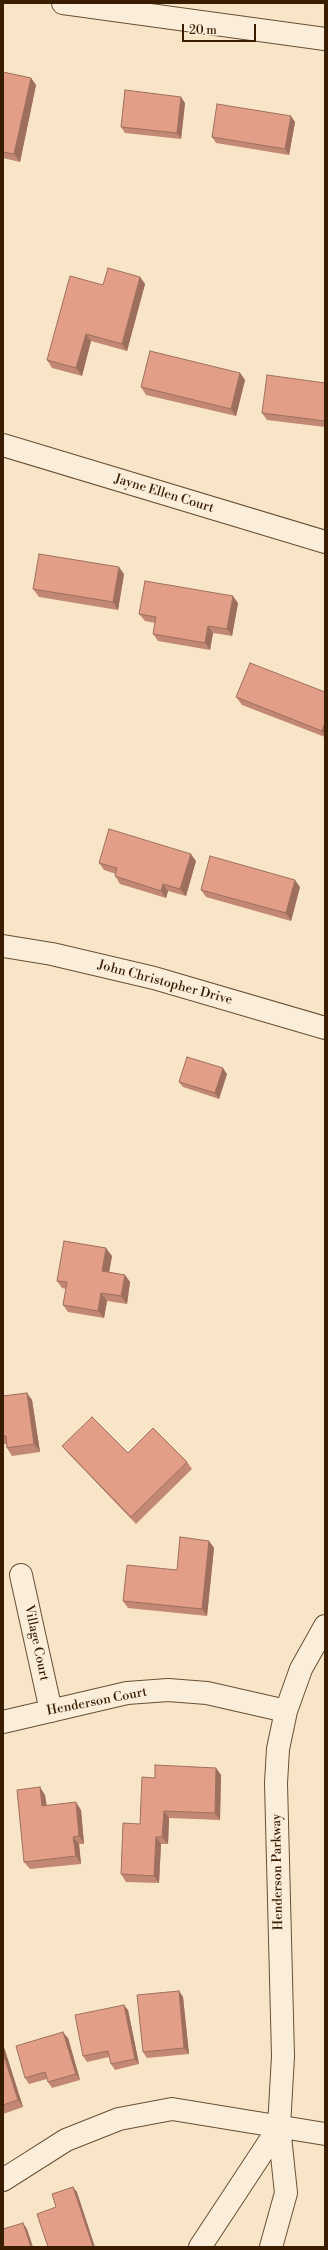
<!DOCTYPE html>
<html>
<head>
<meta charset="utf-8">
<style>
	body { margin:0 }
	#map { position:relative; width:328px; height:2250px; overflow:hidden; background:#f8e5c7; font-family:"Libre Bodoni",serif }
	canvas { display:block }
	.frame { position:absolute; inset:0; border:4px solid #381d01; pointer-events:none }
	.scale { position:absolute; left:182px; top:24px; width:74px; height:18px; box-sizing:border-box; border:2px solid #381d01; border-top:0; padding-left:5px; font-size:12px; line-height:14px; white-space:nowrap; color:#381d01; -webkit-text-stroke:3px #faeedb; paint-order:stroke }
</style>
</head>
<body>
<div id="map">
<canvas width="328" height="2250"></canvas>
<div class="frame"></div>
<div class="scale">20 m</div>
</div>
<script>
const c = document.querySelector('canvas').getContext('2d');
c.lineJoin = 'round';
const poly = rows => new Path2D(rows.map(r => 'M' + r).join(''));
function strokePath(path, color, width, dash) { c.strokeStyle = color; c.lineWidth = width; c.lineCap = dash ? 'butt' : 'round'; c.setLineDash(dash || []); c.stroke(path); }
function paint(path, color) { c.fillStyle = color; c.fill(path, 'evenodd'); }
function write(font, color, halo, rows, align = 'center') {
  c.font = font + ' "Libre Bodoni",serif'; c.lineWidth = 4; c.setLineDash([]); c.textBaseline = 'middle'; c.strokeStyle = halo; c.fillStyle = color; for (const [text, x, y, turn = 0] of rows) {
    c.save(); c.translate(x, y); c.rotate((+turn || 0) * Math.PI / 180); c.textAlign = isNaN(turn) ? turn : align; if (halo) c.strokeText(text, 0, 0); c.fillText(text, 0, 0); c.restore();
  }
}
const minor = poly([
	[63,3,325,39],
	[3,445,325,542],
	[3,946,52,954,154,978,325,1028],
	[21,1575,51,1711],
	[3,1722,127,1693,168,1690,207,1693,286,1711],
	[3,2180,66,2140,119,2119,172,2109,325,2134],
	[200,2247,279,2127],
	[271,2247,286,2193,279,2127,283,2056,276,1783,278,1749,286,1711,301,1669,325,1626]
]);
const wall = poly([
	[3,72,31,78,36,85,20,162,3,158],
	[185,103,181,139,125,133,121,127],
	[295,122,289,155,216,143,212,137],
	[140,277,145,284,127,351,91,341,82,376,52,368,47,360,103,285],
	[240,373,245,380,236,416,146,395,141,387],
	[325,383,325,427,267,420,262,413],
	[124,574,118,610,39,597,33,589],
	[238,603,232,636,213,633,210,650,158,641,153,634,155,623,145,621,139,614],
	[325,692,325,737,242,705,236,697],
	[196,861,186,896,168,891,166,898,120,884,115,876,116,874,104,870,99,863],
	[300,887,291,921,206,897,201,890],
	[227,1074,219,1099,183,1087,179,1082],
	[112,1256,109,1272,125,1275,130,1282,127,1304,107,1301,104,1318,68,1312,63,1305,66,1289,62,1288,57,1281],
	[27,1393,32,1400,40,1452,12,1456,7,1448,7,1444,3,1444,3,1396],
	[62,1446,128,1453,187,1462,192,1469,136,1524,68,1453],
	[209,1541,214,1548,207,1616,128,1608,123,1601,177,1570],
	[216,1768,221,1775,220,1820,169,1818,168,1844,161,1844,159,1883,126,1882,121,1874,140,1824,155,1778],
	[45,1795,47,1806,81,1810,84,1844,79,1844,81,1864,30,1869,24,1862],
	[179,1991,183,1997,189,2054,147,2058,143,2052],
	[128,2010,139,2064,115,2070,111,2064,109,2057,87,2062,83,2056],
	[68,2038,80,2080,52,2088,48,2082,47,2079,29,2084,25,2078],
	[3,2044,23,2107,3,2114]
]);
const shadedWall = poly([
	[31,78,36,85,20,162,14,154],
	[181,97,185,103,181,139,177,133],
	[291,116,295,122,289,155,285,149],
	[140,277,145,284,127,351,122,344],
	[86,334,91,341,82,376,76,368],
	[240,373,245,380,236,416,231,409],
	[119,567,124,574,118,610,113,602],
	[233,596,238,603,232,636,227,629],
	[208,626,213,633,210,650,205,643],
	[325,723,325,735,322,731],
	[191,854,196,861,186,896,180,889],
	[295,880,300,887,291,921,286,913],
	[163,884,168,891,166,898,161,891],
	[223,1068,227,1074,219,1099,215,1093],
	[106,1248,112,1256,108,1278,102,1271],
	[125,1275,130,1282,127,1304,121,1296],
	[101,1293,107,1301,104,1318,98,1311],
	[27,1393,32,1400,40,1452,34,1444],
	[209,1541,214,1548,207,1616,202,1609],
	[216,1768,221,1775,220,1820,215,1813],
	[40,1787,45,1795,47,1813,42,1806],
	[76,1802,81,1810,84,1844,79,1836],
	[164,1811,169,1818,168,1844,162,1837],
	[73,1837,79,1844,81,1864,76,1856],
	[156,1837,161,1844,159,1883,154,1876],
	[179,1991,183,1997,189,2054,184,2048],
	[124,2005,128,2010,139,2064,135,2059],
	[63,2032,68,2038,80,2080,76,2074],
	[3,2044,23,2107,18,2100,3,2053],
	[73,2187,77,2192,95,2247,93,2247],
	[23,2223,27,2229,33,2247,31,2247]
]);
const building = poly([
	[3,72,31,78,14,154,3,152,3,72],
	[125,90,181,97,177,133,121,127,125,90],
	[217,104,291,116,285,149,212,137,217,104],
	[108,268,140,277,122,344,86,334,76,368,47,360,70,276,103,285,108,268],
	[150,351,240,373,231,409,141,387,150,351],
	[267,375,325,383,325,421,262,413,267,375],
	[39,554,119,567,113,602,33,589,39,554],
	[145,581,233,596,227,629,208,626,205,643,153,634,156,617,139,614,145,581],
	[250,663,325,692,325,723,322,731,236,697,250,663],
	[109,829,191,854,180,889,163,884,161,891,115,876,117,868,99,863,109,829],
	[210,856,295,880,286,913,201,890,210,856],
	[187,1057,223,1068,215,1093,179,1082,187,1057],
	[64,1241,106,1248,102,1271,125,1275,121,1296,101,1293,98,1311,63,1305,67,1282,57,1281,64,1241],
	[27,1393,34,1444,7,1448,6,1436,3,1436,3,1396,27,1393],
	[92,1417,128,1453,153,1428,187,1462,131,1517,62,1446,92,1417],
	[180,1537,209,1541,202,1609,123,1601,127,1565,177,1570,180,1537],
	[155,1765,216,1768,215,1813,164,1811,162,1837,156,1837,154,1876,121,1874,123,1823,140,1824,142,1777,155,1778,155,1765],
	[40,1787,42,1806,76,1802,79,1836,73,1837,76,1856,24,1862,17,1790,40,1787],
	[179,1991,184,2048,143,2052,137,1995,179,1991],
	[124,2005,135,2059,111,2064,108,2051,83,2056,75,2015,124,2005],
	[63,2032,76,2074,48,2082,45,2072,25,2078,16,2046,63,2032],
	[3,2053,18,2100,3,2105,3,2053],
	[73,2187,93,2247,48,2247,37,2214,56,2207,52,2194,73,2187],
	[23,2223,31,2247,3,2247,3,2229,23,2223]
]);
const streetNames = [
	["Jayne Ellen Court",164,494,17],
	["John Christopher Drive",165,983,15],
	["Village Court",36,1643,78],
	["Henderson Court",97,1702,-11],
	["Henderson Parkway",278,1872,-91]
];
strokePath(minor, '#684f32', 24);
strokePath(minor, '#faeedb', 22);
paint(wall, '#c28874');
paint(shadedWall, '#9e6f5e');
paint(building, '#e29e87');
strokePath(building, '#9e6f5e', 1);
write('13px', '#381d01', '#faeedb', streetNames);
</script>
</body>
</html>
